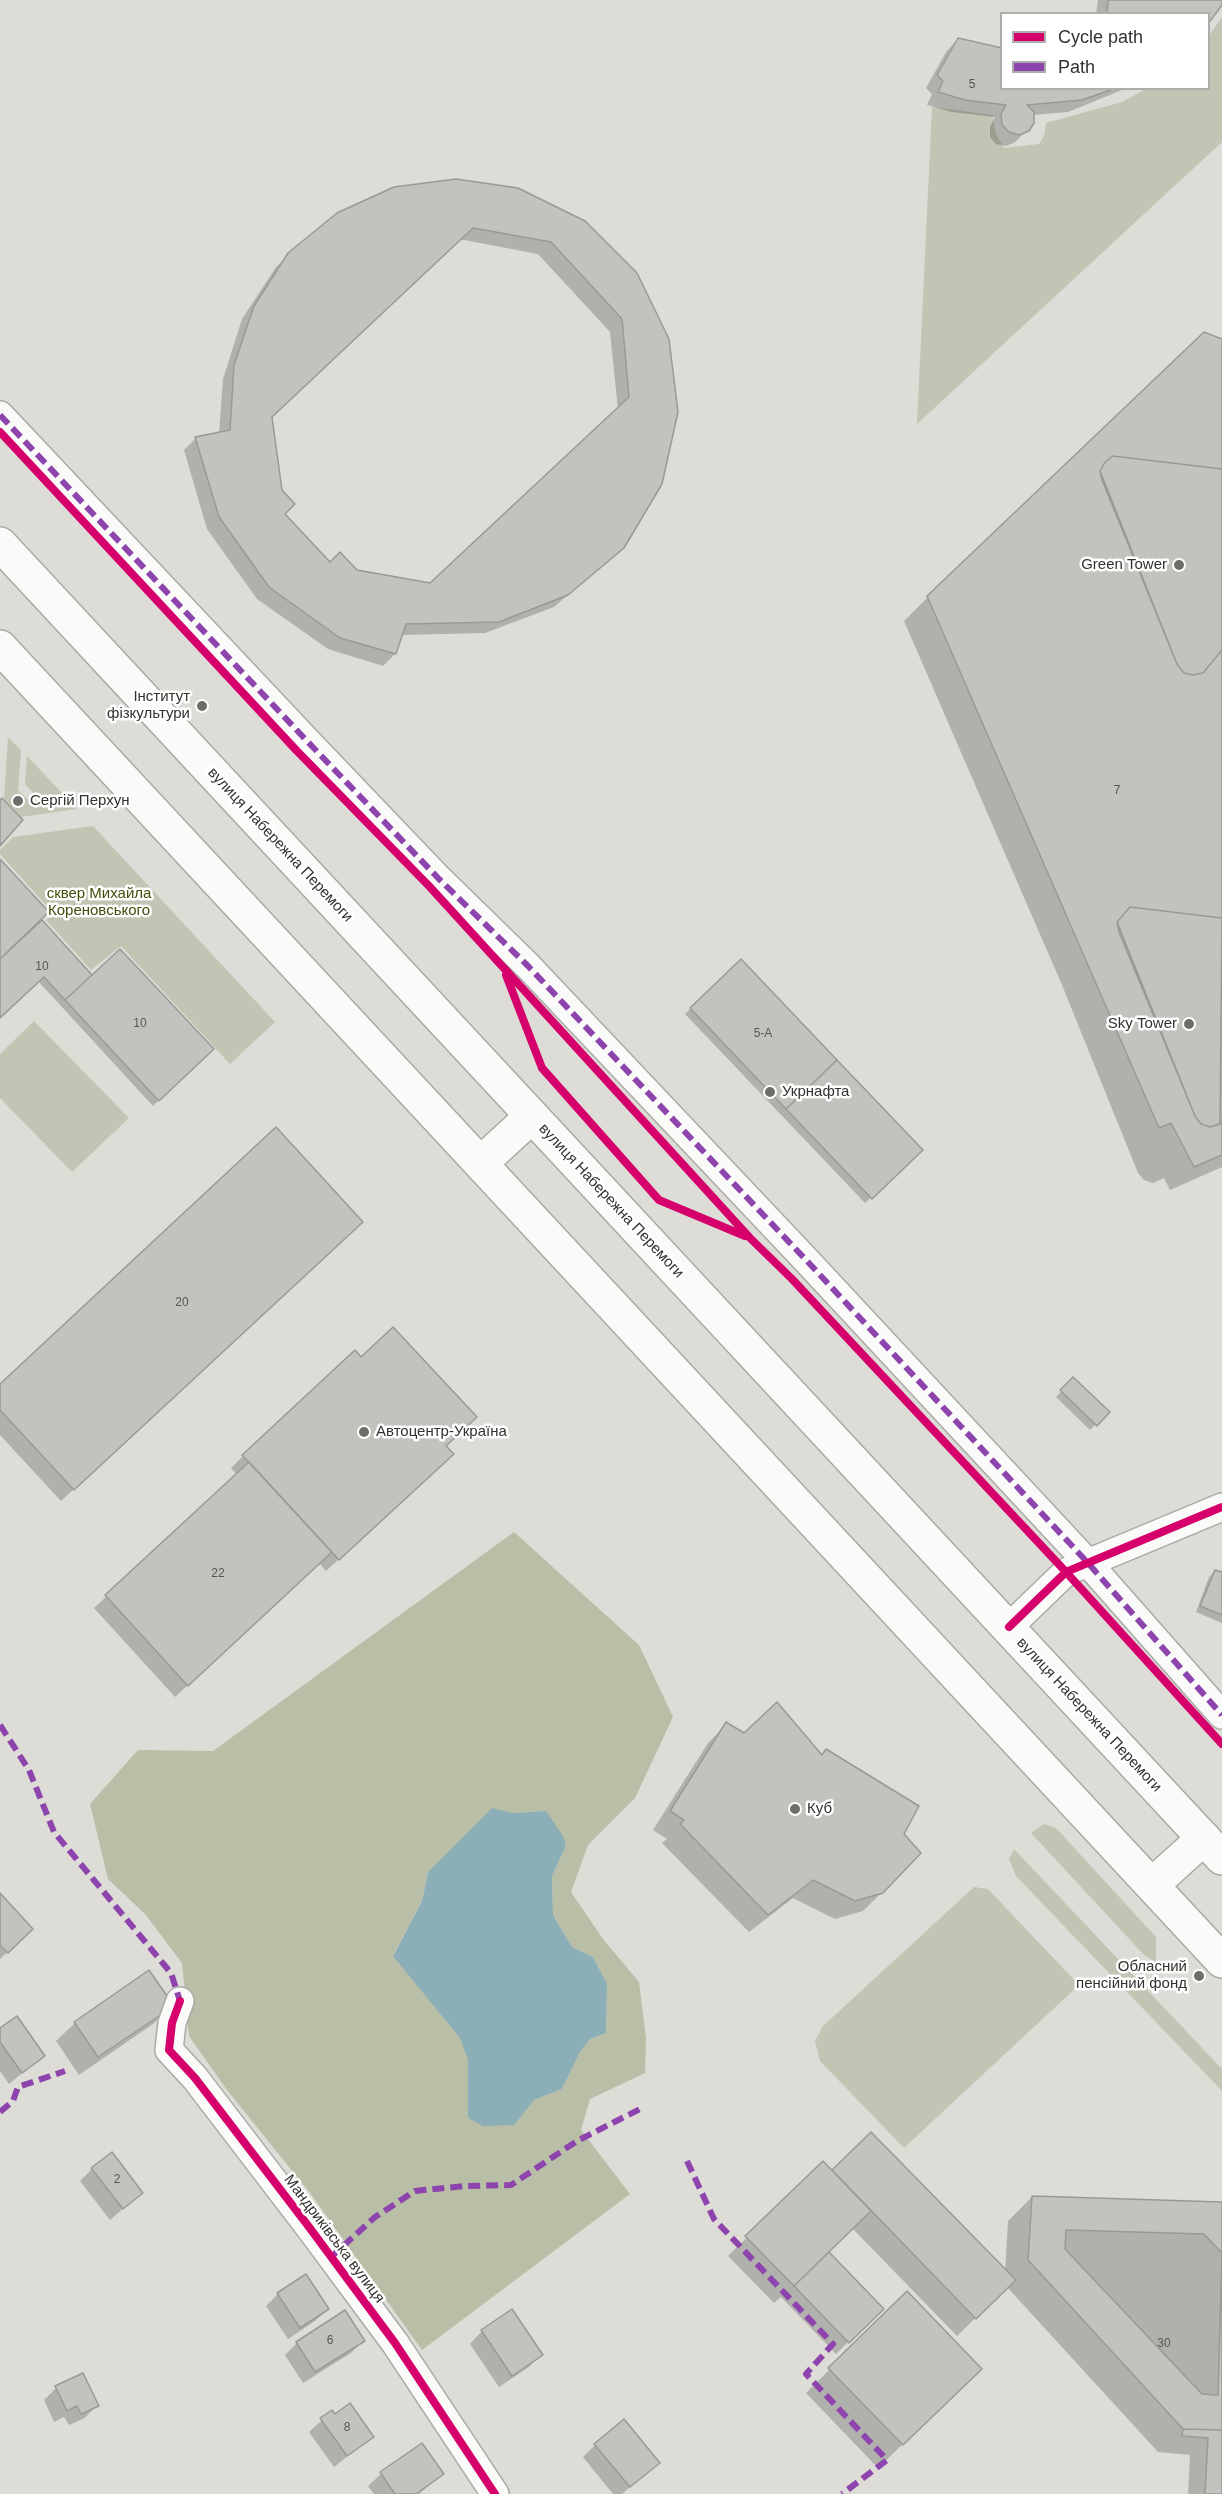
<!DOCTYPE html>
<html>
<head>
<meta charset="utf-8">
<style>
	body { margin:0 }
	#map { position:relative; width:1222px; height:2494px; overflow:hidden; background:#dddcd7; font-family:Helvetica,sans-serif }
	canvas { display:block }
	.legend { position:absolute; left:1000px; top:12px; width:210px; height:78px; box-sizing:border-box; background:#fff; border:2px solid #adadab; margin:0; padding:8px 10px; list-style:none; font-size:18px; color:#33322e }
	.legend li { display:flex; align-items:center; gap:12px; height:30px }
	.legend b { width:30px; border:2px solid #adadab }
</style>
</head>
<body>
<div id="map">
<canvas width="1222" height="2494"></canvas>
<ul class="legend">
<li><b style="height:8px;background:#d6006c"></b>Cycle path</li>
<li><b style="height:8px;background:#8e44ad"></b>Path</li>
</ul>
</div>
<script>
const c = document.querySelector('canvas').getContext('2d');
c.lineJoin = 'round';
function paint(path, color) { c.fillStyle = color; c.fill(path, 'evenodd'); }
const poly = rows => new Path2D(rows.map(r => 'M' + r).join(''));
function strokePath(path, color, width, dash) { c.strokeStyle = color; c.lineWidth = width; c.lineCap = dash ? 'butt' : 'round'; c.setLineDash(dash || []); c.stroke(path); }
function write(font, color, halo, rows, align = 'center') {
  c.font = font + ' Helvetica,sans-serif'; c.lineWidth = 5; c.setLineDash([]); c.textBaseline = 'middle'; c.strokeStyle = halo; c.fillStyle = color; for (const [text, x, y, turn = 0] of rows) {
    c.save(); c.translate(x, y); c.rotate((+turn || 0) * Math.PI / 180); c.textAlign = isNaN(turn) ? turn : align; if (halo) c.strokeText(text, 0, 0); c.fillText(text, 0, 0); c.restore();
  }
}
const green = poly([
	[1222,17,1222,142,917,424,932,107,993,115,995,132,1004,148,1039,144,1044,136,1046,123,1122,102,1146,89,1208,88,1209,36],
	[8,737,21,750,18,790,32,803,67,799,77,809,21,817,4,799],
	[27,756,63,794,37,797,25,784],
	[93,826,275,1022,230,1064,121,946,91,970,46,920,53,913,0,854,0,850,13,837],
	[34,1021,129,1118,72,1172,0,1098,0,1054],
	[1044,1824,1056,1828,1156,1937,1156,1962,1144,1955,1031,1833],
	[1014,1849,1222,2069,1222,2091,1016,1876,1009,1859],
	[974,1887,988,1889,1079,1985,904,2148,820,2061,815,2041,823,2026]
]);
const forest = poly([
	[514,1532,639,1645,673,1717,635,1798,588,1845,571,1892,603,1939,639,1982,646,2038,645,2073,590,2099,581,2130,630,2194,422,2350,310,2193,227,2090,189,2036,182,1963,145,1914,108,1879,90,1804,138,1750,213,1751],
	[546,1811,566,1846,552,1876,553,1915,572,1947,593,1957,607,1984,606,2033,590,2039,579,2054,562,2089,534,2100,469,2118,468,2060,460,2037,393,1955,422,1901,428,1872,513,1813]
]);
const water = poly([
	[492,1808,513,1813,546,1811,563,1836,566,1846,552,1876,553,1915,572,1947,593,1957,607,1984,606,2033,590,2039,579,2054,562,2089,534,2100,514,2125,483,2126,468,2118,468,2060,460,2038,393,1956,422,1901,428,1872]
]);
const shadow = poly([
	[1098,0,1222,0,1222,3,1208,14,1096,14],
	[958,39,1002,88,1127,88,1068,112,1032,115,1027,130,1015,142,1006,146,996,144,990,137,990,127,995,117,952,112,927,105,932,94,926,88,946,52],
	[337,214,584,222,635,273,623,547,554,607,485,633,401,635,395,654,383,666,328,649,257,599,207,529,184,450,196,438,219,434,223,379,242,319,276,267],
	[459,239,538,254,610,332,618,410,430,585,330,564,283,514,271,417],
	[1222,341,1222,1167,1170,1190,1164,1178,1153,1183,1144,1180,1138,1173,1062,985,904,621,928,597],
	[0,862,40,920,92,977,212,1049,153,1106,38,981,0,1016],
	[741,961,921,1150,865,1203,685,1014],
	[349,1234,61,1501,0,1435,0,1386],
	[1073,1379,1108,1412,1090,1430,1056,1397],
	[445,1447,440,1466,326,1571,319,1563,175,1697,94,1608,237,1475,231,1468,243,1456],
	[1215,1571,1222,1574,1222,1623,1196,1612,1209,1577],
	[727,1724,744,1735,821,1756,826,1751,902,1834,882,1892,863,1911,835,1919,793,1898,749,1932,662,1843,667,1839,653,1830,708,1743],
	[0,1896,31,1929,0,1959],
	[172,2006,153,2024,79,2075,56,2041,75,2023],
	[0,2030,43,2056,9,2084,0,2071],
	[871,2134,1005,2272,1008,2221,1032,2197,1222,2204,1222,2494,1188,2494,1190,2455,1158,2452,1007,2287,957,2336,852,2228,827,2252,882,2309,836,2354,781,2297,774,2303,728,2256,823,2163,832,2172],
	[92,2169,141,2193,110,2220,80,2181],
	[278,2294,328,2309,315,2321,288,2339,266,2306],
	[482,2331,541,2354,529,2367,499,2387,470,2344],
	[363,2341,351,2353,303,2383,285,2355,297,2343],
	[830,2369,956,2393,878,2468,806,2393],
	[56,2388,97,2405,85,2418,69,2425,64,2417,54,2422,44,2400],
	[331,2412,372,2437,334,2467,309,2432],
	[421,2445,442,2474,419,2494,374,2494,368,2486,381,2474],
	[595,2445,658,2463,622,2494,613,2494,583,2457]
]);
const building = poly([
	[1108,0,1222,0,1222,5,1208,24,1208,14,1107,14,1108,0],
	[958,38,1002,48,1002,88,1116,88,1082,100,1027,105,1034,112,1034,123,1029,131,1019,135,1009,132,1002,125,1001,114,1006,105,965,100,938,92,943,81,937,75,958,38],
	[456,179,518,188,585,221,637,273,669,339,678,412,662,484,624,548,568,595,499,622,406,624,396,654,340,638,269,587,219,517,195,437,230,430,234,365,254,306,288,253,337,213,394,187,456,179],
	[473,228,551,242,622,319,629,397,430,583,357,570,340,552,330,562,285,514,295,504,282,490,272,417,473,228],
	[1204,332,1222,339,1222,469,1113,456,1105,462,1100,471,1177,664,1184,673,1193,675,1203,673,1222,650,1222,918,1130,907,1117,922,1195,1116,1201,1124,1210,1127,1222,1123,1222,1155,1194,1167,1171,1123,1159,1128,927,596,1204,332],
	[1113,456,1222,469,1222,650,1203,673,1193,675,1184,673,1177,664,1102,480,1100,471,1105,462,1113,456],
	[2,798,23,820,0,846,0,800,2,798],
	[0,859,49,912,0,959,0,859],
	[1130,907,1222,918,1220,1124,1210,1127,1201,1124,1195,1116,1119,932,1117,922,1130,907],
	[42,920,92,975,65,1000,44,977,0,1018,0,959,42,920],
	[120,949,214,1049,159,1101,65,1000,120,949],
	[741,959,837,1060,786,1109,690,1008,741,959],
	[837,1060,923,1150,872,1199,786,1109,837,1060],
	[276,1127,363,1222,74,1490,0,1410,0,1384,276,1127],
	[393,1327,477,1417,446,1446,454,1454,339,1560,242,1455,355,1350,361,1357,393,1327],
	[1073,1377,1110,1412,1097,1426,1060,1390,1073,1377],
	[249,1462,332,1552,188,1686,105,1595,249,1462],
	[1215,1570,1222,1572,1222,1615,1200,1606,1215,1570],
	[777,1702,822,1755,826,1749,919,1806,904,1834,921,1853,883,1893,855,1901,813,1880,768,1915,680,1824,684,1820,670,1811,726,1722,744,1733,777,1702],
	[0,1893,33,1929,8,1953,0,1945,0,1893],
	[149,1970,174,2006,98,2057,74,2022,149,1970],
	[17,2016,45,2056,22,2073,0,2042,0,2028,17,2016],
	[871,2132,1016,2280,976,2319,832,2170,871,2132],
	[112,2152,143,2193,123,2209,91,2168,112,2152],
	[823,2161,871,2211,794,2286,745,2236,823,2161],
	[1032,2196,1222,2202,1222,2430,1183,2429,1028,2260,1032,2196],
	[1066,2230,1204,2234,1222,2253,1218,2395,1202,2394,1065,2249,1066,2230],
	[829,2252,884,2309,849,2343,794,2286,829,2252],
	[306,2274,329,2309,300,2328,277,2293,306,2274],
	[907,2291,982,2369,903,2445,828,2368,907,2291],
	[512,2309,543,2355,512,2376,481,2330,512,2309],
	[345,2310,365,2341,315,2372,296,2342,345,2310],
	[83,2373,99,2406,81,2414,77,2406,67,2411,55,2386,83,2373],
	[350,2403,374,2437,347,2456,320,2418,332,2410,335,2414,350,2403],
	[624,2419,660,2463,630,2487,594,2444,624,2419],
	[1183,2429,1222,2430,1222,2494,1205,2494,1208,2438,1182,2436,1183,2429],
	[422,2443,444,2474,416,2494,395,2494,380,2472,422,2443]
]);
const street = poly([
	[0,415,307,741,439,879,528,966,807,1261,1088,1563,1222,1715],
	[1009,1627,1066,1572,1222,1507],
	[180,2001,172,2023,169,2050,195,2078,309,2227,395,2343,495,2494]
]);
const primary = poly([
	[0,544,1222,1858],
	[0,647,1222,1961],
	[481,1163,532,1116],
	[1152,1885,1204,1838]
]);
const quiet = poly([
	[0,415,307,741,439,879,528,966,807,1261,1088,1563,1222,1715],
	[0,1725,29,1770,54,1832,171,1973,180,2001],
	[0,2112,13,2101,18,2087,65,2071],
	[687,2161,714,2219,833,2344,806,2374,887,2460,842,2494],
	[330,2258,375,2217,415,2191,464,2186,511,2185,577,2141,640,2109]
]);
const cycleway = poly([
	[0,432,297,751,429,886,750,1238,792,1279,1066,1572,1222,1744],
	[506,975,542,1068,659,1200,745,1236],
	[1009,1627,1066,1572,1222,1507],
	[180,2001,172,2023,169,2050,195,2078,309,2227,395,2343,495,2494]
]);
const markers = [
	[1179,565,6,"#6e6e69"],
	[202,706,6,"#6e6e69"],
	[18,801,6,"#6e6e69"],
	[1189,1024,6,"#6e6e69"],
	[770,1092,6,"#6e6e69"],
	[364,1432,6,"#6e6e69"],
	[795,1809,6,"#6e6e69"],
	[1199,1976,6,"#6e6e69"]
];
const numberNames = [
	["5",972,85],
	["7",1117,791],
	["10",42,967],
	["10",140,1024],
	["5-А",763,1034],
	["20",182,1303],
	["22",218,1574],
	["2",117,2180],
	["6",330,2341],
	["30",1164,2344],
	["8",347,2428]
];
const poiNames = [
	["Green Tower",1167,565],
	["Інститут",190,697],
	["фізкультури",190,714],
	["Сергій Перхун",30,801,"left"],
	["Sky Tower",1177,1024],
	["Укрнафта",782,1092,"left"],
	["Автоцентр-Україна",376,1432,"left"],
	["Куб",807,1809,"left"],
	["Обласний",1187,1967],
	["пенсійний фонд",1187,1984]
];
const streetNames = [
	["вулиця Набережна Перемоги",280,845,47],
	["вулиця Набережна Перемоги",611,1201,47],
	["вулиця Набережна Перемоги",1089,1715,47],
	["Мандриківська вулиця",334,2239,53]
];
const parkNames = [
	["сквер Михайла",99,894],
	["Кореновського",99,911]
];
paint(green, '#c2c5b4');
paint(forest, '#b9bea6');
paint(water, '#8caeb6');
paint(shadow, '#0003');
paint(building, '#c3c2be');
strokePath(building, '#9a9995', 1.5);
strokePath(street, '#aaa9a6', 30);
strokePath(primary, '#aaa9a6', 36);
strokePath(street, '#fafaf9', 27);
strokePath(primary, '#fafaf9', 33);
strokePath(quiet, '#8e44ad', 6, [12, 6]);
strokePath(cycleway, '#d6006c', 8);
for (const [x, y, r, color] of markers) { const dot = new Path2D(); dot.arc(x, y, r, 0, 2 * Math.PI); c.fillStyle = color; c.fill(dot); strokePath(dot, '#fff', 2); }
write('12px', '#575652', null, numberNames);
write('15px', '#33322e', '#fff', poiNames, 'right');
write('15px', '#33322e', '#fff', streetNames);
write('15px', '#434d0a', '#fff', parkNames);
</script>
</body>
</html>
